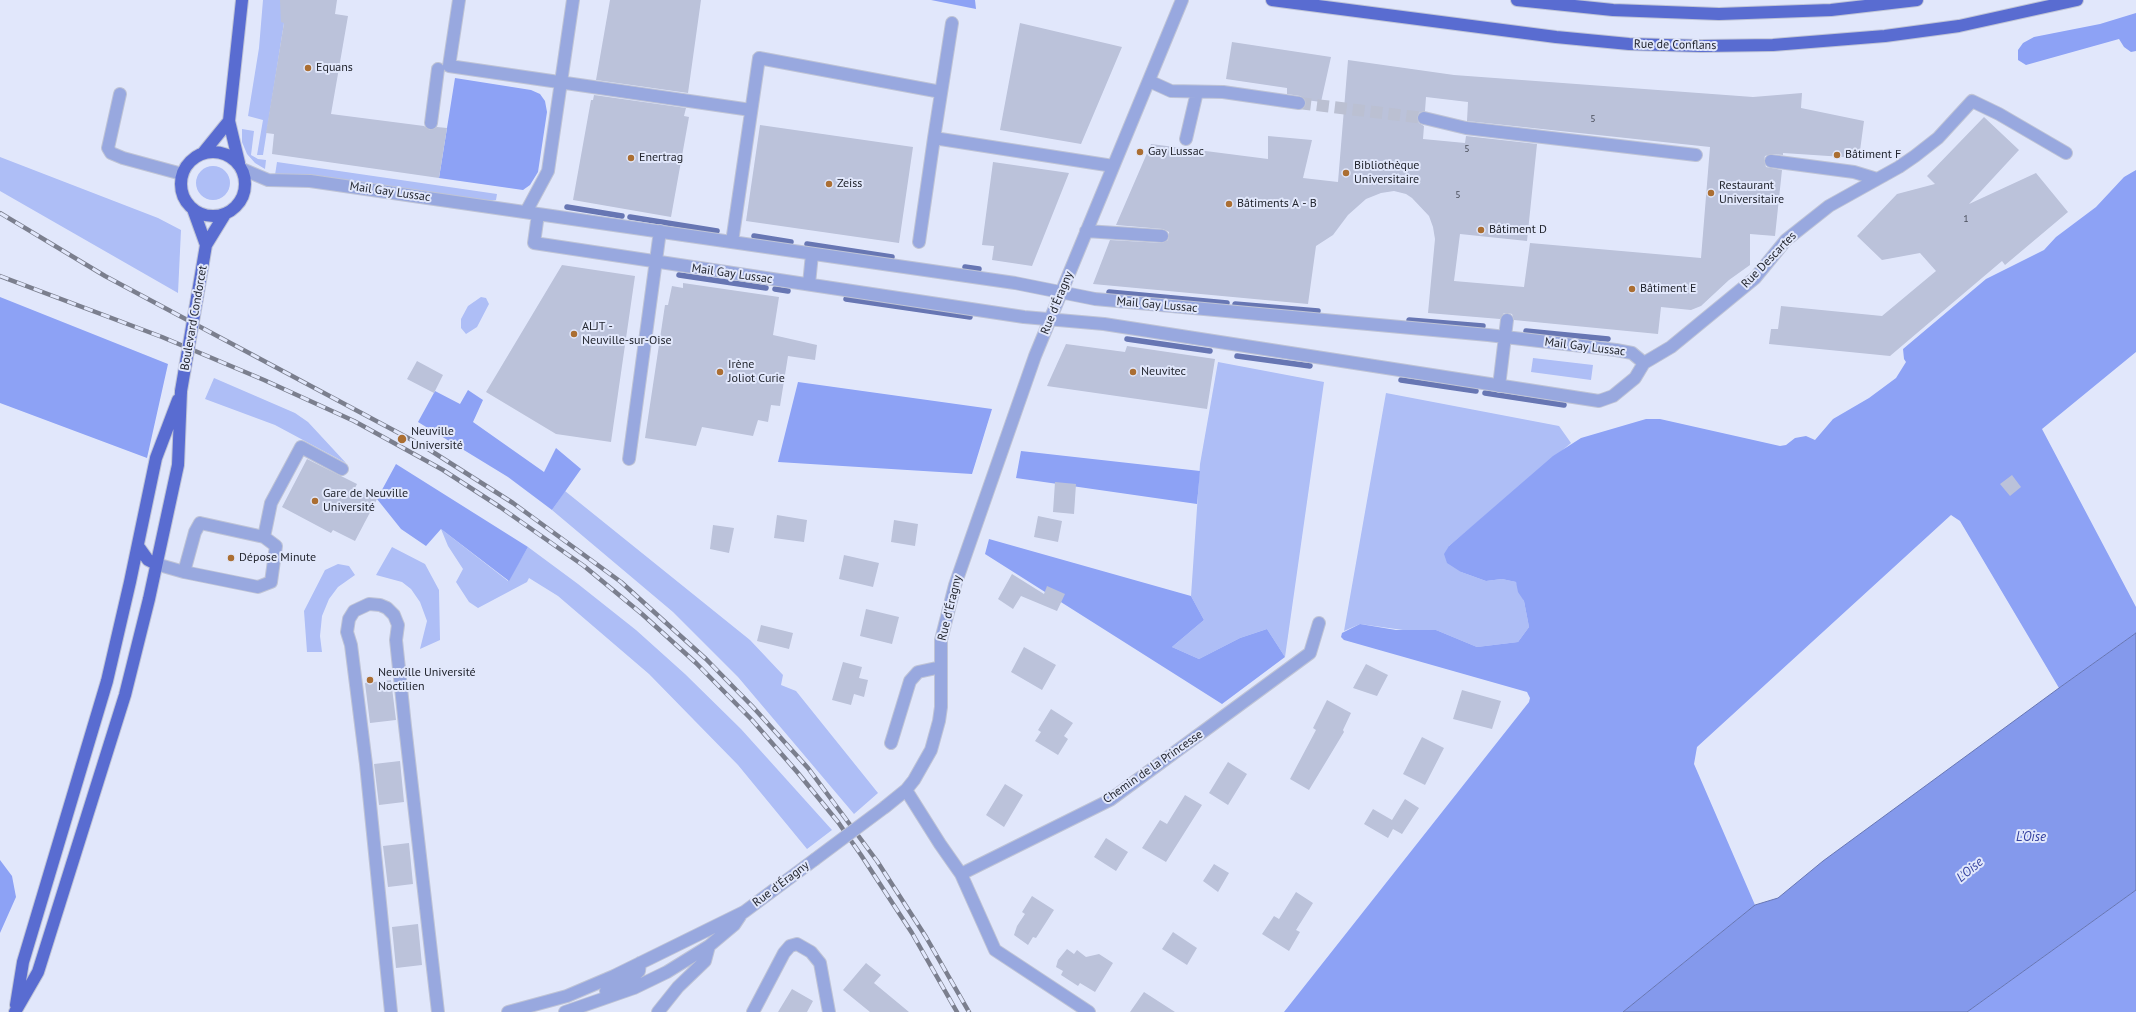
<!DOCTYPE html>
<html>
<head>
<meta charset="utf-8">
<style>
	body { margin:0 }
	canvas { display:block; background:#e1e7fb }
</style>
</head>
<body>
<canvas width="2136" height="1012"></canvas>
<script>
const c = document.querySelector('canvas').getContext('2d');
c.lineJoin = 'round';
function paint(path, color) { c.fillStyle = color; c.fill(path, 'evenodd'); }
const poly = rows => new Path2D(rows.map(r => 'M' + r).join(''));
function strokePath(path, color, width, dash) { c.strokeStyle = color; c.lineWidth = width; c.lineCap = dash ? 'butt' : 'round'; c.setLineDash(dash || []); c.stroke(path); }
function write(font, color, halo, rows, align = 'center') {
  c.font = font + ' "PT Sans",sans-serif'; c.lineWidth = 4; c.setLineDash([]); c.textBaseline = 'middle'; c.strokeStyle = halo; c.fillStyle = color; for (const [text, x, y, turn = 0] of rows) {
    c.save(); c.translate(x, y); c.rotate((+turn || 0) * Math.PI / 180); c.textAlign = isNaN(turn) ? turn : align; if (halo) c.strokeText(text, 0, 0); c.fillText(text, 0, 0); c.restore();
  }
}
const green = poly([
	[263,0,281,0,284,23,263,155,257,155,263,120,248,116,259,48],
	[242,129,254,131,251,155,258,159,266,160,265,169,255,163,247,154,242,142],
	[0,157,158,218,181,230,178,293,0,191],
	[277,162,497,194,496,200,489,201,311,175,275,175],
	'196 183a17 17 0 1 1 34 0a17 17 0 1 1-34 0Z',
	[481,297,486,298,489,304,477,327,466,334,461,328,461,319,468,306],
	[1533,358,1593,365,1591,380,1531,372],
	[1218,362,1324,382,1285,657,1267,629,1240,638,1199,659,1172,647,1204,620,1191,596,1200,464],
	[214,378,295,413,308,422,346,463,275,425,205,399],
	[1386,393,1559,426,1571,443,1449,546,1461,572,1486,581,1502,579,1516,582,1524,601,1529,627,1518,642,1477,647,1436,630,1403,630,1360,624,1344,631],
	[565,491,750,640,783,675,781,685,796,691,878,793,854,814,738,677,673,612,552,510],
	[441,529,508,581,528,547,578,584,636,630,685,674,741,729,832,830,807,849,738,765,649,674,558,596,529,578,527,582,478,608,469,602,456,582,463,569,448,546],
	[392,547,425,564,439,590,440,640,420,649,427,621,420,602,411,589,402,582,376,575],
	[338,564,349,566,355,575,338,587,329,599,322,616,320,636,322,652,307,652,304,611,325,570]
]);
const forest = poly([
	[931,0,975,0,976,9],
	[2136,13,2136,51,2131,52,2124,47,2119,39,2026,65,2018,60,2018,50,2023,43,2034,37,2100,24],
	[455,78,531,90,540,94,545,101,547,112,538,172,530,185,523,190,439,178],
	[2136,170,2136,352,2042,429,2136,607,2136,633,2059,688,1960,521,1951,515,1697,747,1694,764,1755,905,1623,1012,1284,1012,1529,702,1530,698,1527,692,1344,640,1341,637,1342,633,1360,624,1396,630,1436,630,1477,647,1518,642,1529,627,1524,601,1518,592,1516,582,1502,579,1486,581,1461,572,1447,563,1444,554,1449,546,1553,456,1581,438,1646,419,1660,419,1780,446,1786,445,1795,438,1806,436,1815,440,1833,419,1869,398,1896,378,1906,362,1904,359,1903,349,1986,279,2044,250,2056,237,2096,207,2124,177],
	[0,297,168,364,147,458,0,403],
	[798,382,992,409,972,474,778,462],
	[468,390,483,400,473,422,544,472,556,448,581,469,552,510,508,477,418,422,435,391,460,404],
	[1021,451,1200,471,1197,504,1016,478],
	[396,464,528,547,509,581,441,529,426,546,401,529,377,499],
	[989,539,1191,596,1204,620,1172,647,1199,659,1240,638,1267,629,1285,657,1222,704,985,554],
	[0,860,12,876,16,897,0,933],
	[2136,890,2136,1012,1967,1012]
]);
const water = poly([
	[2136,633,2136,890,1967,1012,1623,1012,1755,905,1778,898,1823,861,2059,688,2136,633]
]);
const stream = poly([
	[567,207,622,216],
	[630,217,717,231],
	[754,236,791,242],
	[807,244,892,257],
	[965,267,979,269],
	[679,275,766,288],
	[775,289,788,291],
	[1109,292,1227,303],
	[846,299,970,317],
	[1235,304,1318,311],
	[1409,320,1483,326],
	[1526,331,1608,339],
	[1127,339,1210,351],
	[1237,356,1310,366],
	[1401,380,1476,391],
	[1485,393,1564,405]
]);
const building = poly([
	[280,0,337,0,335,14,348,16,331,114,424,126,430,130,437,127,447,128,439,178,272,154,274,134,266,133,284,23,281,22],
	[610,0,701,0,688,93,596,80],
	[1020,23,1122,47,1081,144,1000,130],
	[1232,42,1331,57,1321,102,1306,100,1300,96,1287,94,1287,88,1226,79],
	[1348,60,1454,75,1753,97,1802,93,1801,108,1864,121,1859,158,1783,153,1783,155,1772,154,1765,156,1764,160,1766,167,1782,170,1775,236,1750,234,1750,265,1729,280,1701,306,1691,310,1661,307,1658,334,1514,320,1512,314,1508,313,1504,313,1500,319,1428,313,1435,239,1433,227,1429,216,1412,198,1406,194,1394,191,1381,193,1366,199,1348,215,1333,235,1316,246,1308,304,1093,284,1110,240,1162,243,1168,240,1169,232,1163,229,1116,225,1151,144,1268,159,1268,136,1312,140,1303,178,1338,182],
	[1426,97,1468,102,1467,121,1710,147,1701,258,1530,243,1524,287,1454,281,1460,234,1527,241,1537,144,1466,136,1465,143,1423,139,1424,126,1419,123,1417,117,1419,113,1425,111],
	[594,95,686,108,684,116,689,117,671,217,573,200,591,100,593,100],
	[1984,117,2019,150,1969,204,2036,173,2068,212,2005,265,2002,261,1890,356,1769,344,1771,329,1778,329,1781,306,1882,316,1936,271,1920,253,1882,260,1857,236,1897,194,1935,184,1927,176],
	[760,125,913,147,899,243,746,221],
	[993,162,1069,173,1032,266,992,260,994,246,982,245],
	[562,265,635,276,611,442,556,434,486,392],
	[683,283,779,297,773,335,817,345,815,360,788,356,780,406,771,405,768,422,758,420,753,436,702,427,696,446,645,438,665,305,668,305,672,286,683,288],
	[1066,344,1125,352,1127,346,1215,359,1207,409,1047,386],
	[417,361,443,375,434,393,407,379],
	[307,459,357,484,355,488,377,499,355,541,333,530,331,533,282,507],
	[2012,475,2021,487,2010,496,2000,484],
	[1055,482,1076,484,1074,514,1053,512],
	[777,515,807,520,804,542,774,538],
	[1038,516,1062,521,1058,542,1034,537],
	[894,520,918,524,915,546,891,542],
	[713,525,734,528,729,553,710,549],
	[844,555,879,563,873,587,839,579],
	[1012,574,1044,594,1047,586,1065,594,1057,611,1021,596,1013,609,998,599],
	[866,609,899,617,892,644,860,636],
	[761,625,793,633,789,649,757,641],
	[1024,647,1056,665,1042,690,1011,672],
	[843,662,862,667,859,678,868,680,864,697,854,694,851,705,832,700],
	[1366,664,1388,675,1377,696,1353,688],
	[391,680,396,720,370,723,365,683],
	[1462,690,1501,701,1492,729,1453,719],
	[1327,700,1351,713,1343,730,1344,732,1309,790,1290,779,1316,730,1313,728],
	[1051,709,1073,723,1064,736,1068,739,1058,755,1035,741,1041,732,1038,730],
	[1422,737,1444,748,1425,785,1403,774],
	[400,761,404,802,379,805,374,764],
	[1228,762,1247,774,1228,805,1209,793],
	[1005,784,1023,795,1004,827,986,815],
	[1185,795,1202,805,1166,862,1142,848,1160,820,1167,824],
	[1405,799,1419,808,1402,834,1393,829,1388,838,1364,824,1373,809,1392,820],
	[1106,838,1128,852,1116,871,1094,857],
	[409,843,413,884,388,887,383,846],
	[1214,864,1229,873,1218,892,1203,881],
	[1296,892,1313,903,1296,930,1300,932,1289,951,1262,934,1274,916,1279,919],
	[1032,896,1054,910,1036,938,1033,937,1028,945,1014,935,1017,926,1025,914,1022,912],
	[418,924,422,965,396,968,392,927],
	[1173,932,1197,948,1187,965,1162,949],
	[1067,949,1074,954,1077,950,1086,957,1099,954,1113,963,1095,992,1080,983,1078,986,1061,975,1063,971,1056,967,1058,960],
	[866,963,881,975,874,983,909,1012,870,1012,843,990],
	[792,989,813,1001,807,1012,778,1012],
	[1144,992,1175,1012,1130,1012]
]);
const minorTunnel = poly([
	[1299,103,1424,118]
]);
const minor = poly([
	[459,0,449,66,751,110],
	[1149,81,1171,91,1223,92,1299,103],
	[120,94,108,148,111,153,123,158,182,174],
	[1424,118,1466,128,1696,155],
	[431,123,438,69],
	[934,138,952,23],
	[1186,139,1197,92],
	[1771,161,1854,172,1877,179],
	[242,169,268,180,310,181,538,214],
	[526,212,548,171,573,0],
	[538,214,1015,283,1095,299,1488,335,1616,350,1632,353,1644,363,1635,378,1613,396,1599,401,1104,324,1024,317,534,243,538,214],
	[1086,231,1162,236],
	[732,242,759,58,941,92],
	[919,242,934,138,1113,166],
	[809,284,812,254],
	[1644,363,1671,347,1755,278,1786,240,1829,206,1899,167,1915,156,1938,138,1972,101,1999,114,2066,153],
	[1499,386,1507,320],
	[629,459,660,231],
	[200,523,264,537,276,546,271,582,258,587,184,572,195,532,200,523],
	[264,537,271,503,301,447,342,469],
	[156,564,184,572],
	[891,743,910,681,918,672,941,667],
	[906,790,940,844,961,874,995,950,1089,1012],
	[885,807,906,790,914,780,931,750,939,721,941,707,941,640,955,585,1035,356,1182,0],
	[961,874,1110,800,1310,653,1319,623],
	[606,991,634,976,639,971,640,963],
	[391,1012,366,764,351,645,347,632,349,619,354,611,369,604,380,605,387,608,394,615,398,625,396,640,405,726,438,1012],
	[508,1012,567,996,614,976,744,912,814,860],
	[565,1012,634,988,667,972,709,946,734,925,740,916],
	[658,1012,678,987,705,961,709,946],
	[753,1012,784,953,790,946,797,944,811,952,820,963,829,1012]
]);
const major = poly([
	[1272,0,1556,37,1629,44,1701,46,1773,45,1885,36,1959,26,2077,0],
	[1517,0,1613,10,1719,14,1831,10,1917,0],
	'181 184a32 32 0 1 1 64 0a32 32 0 1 1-64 0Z',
	[203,153,229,121],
	[239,163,229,121,242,0],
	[193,209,206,245],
	[197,298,206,245,225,214],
	[138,546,148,560,156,564],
	[16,1005,23,962,107,681,130,582,156,458,178,400],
	[15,1012,38,972,125,695,149,599,178,465,181,391]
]);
const rail = poly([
	[0,213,105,276,425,447,513,503,621,582,706,659,752,706,808,768,877,861,926,937,969,1012],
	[0,276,162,337,264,380,354,421,443,470,500,507,584,566,642,614,696,663,752,720,798,773,838,822,861,855,912,933,957,1012]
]);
const minorBridge = poly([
	[814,860,885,807]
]);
const majorBridge = poly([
	[181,391,197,298]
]);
const markers = [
	[308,68,4,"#ab6e32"],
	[1140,152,4,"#ab6e32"],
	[1837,155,4,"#ab6e32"],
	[631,158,4,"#ab6e32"],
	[1346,173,4,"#ab6e32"],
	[829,184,4,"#ab6e32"],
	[1711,193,4,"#ab6e32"],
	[1229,204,4,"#ab6e32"],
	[1481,230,4,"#ab6e32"],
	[1632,289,4,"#ab6e32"],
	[574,334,4,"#ab6e32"],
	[720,372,4,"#ab6e32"],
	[1133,372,4,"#ab6e32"],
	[402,439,5,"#ab6e32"],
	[315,501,4,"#ab6e32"],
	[231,558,4,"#ab6e32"],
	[370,680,4,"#ab6e32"]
];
const numberNames = [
	["5",1593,119],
	["5",1467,149],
	["5",1458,195],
	["1",1966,219]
];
const streetNames = [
	["Rue de Conflans",1675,45,1],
	["Mail Gay Lussac",390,192,8],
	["Rue Descartes",1769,260,-46],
	["Mail Gay Lussac",732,274,8],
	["Rue d'Éragny",1057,303,-68],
	["Mail Gay Lussac",1157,305,5],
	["Boulevard Condorcet",194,318,-80],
	["Mail Gay Lussac",1585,347,7],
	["Rue d'Éragny",950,608,-76],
	["Chemin de la Princesse",1153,767,-35],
	["Rue d'Éragny",781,884,-37]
];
const poiNames = [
	["Equans",316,68],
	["Gay Lussac",1148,152],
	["Bâtiment F",1845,155],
	["Enertrag",639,158],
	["Bibliothèque",1354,166],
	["Universitaire",1354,180],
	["Zeiss",837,184],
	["Restaurant",1719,186],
	["Universitaire",1719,200],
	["Bâtiments A - B",1237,204],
	["Bâtiment D",1489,230],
	["Bâtiment E",1640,289],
	["ALJT -",582,327],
	["Neuville-sur-Oise",582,341],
	["Irène",728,365],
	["Joliot Curie",728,379],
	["Neuvitec",1141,372],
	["Neuville",411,432],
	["Université",411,446],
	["Gare de Neuville",323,494],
	["Université",323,508],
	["Dépose Minute",239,558],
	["Neuville Université",378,673],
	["Noctilien",378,687]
];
const waterNames = [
	["L’Oise",2031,837],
	["L'Oise",1970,870,-40]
];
paint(green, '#aebef6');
paint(forest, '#8da2f5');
paint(water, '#8499ec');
strokePath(water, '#6776b3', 1);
strokePath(stream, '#6776b3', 5.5);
paint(building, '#bbc2da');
strokePath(minorTunnel, '#bbc0d2', 12, [12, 6]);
strokePath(minor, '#bfc4d6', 14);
strokePath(major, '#bfc4d6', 14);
strokePath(minor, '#98a8df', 12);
strokePath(major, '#596cd1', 12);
strokePath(rail, '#7b7f8e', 4.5);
strokePath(rail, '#e1e7fb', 3, [9]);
strokePath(minorBridge, '#bfc4d6', 14, []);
strokePath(majorBridge, '#bfc4d6', 14, []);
strokePath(minorBridge, '#98a8df', 12);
strokePath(majorBridge, '#596cd1', 12);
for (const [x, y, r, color] of markers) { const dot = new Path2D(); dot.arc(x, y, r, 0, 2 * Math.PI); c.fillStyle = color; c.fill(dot); strokePath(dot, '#e1e7fb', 1.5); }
write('10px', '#494d5a', null, numberNames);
write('12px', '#23262f', '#e1e7fb', streetNames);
write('12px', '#23262f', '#e1e7fb', poiNames, 'left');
write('italic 13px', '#33409f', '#e1e7fb', waterNames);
</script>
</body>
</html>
